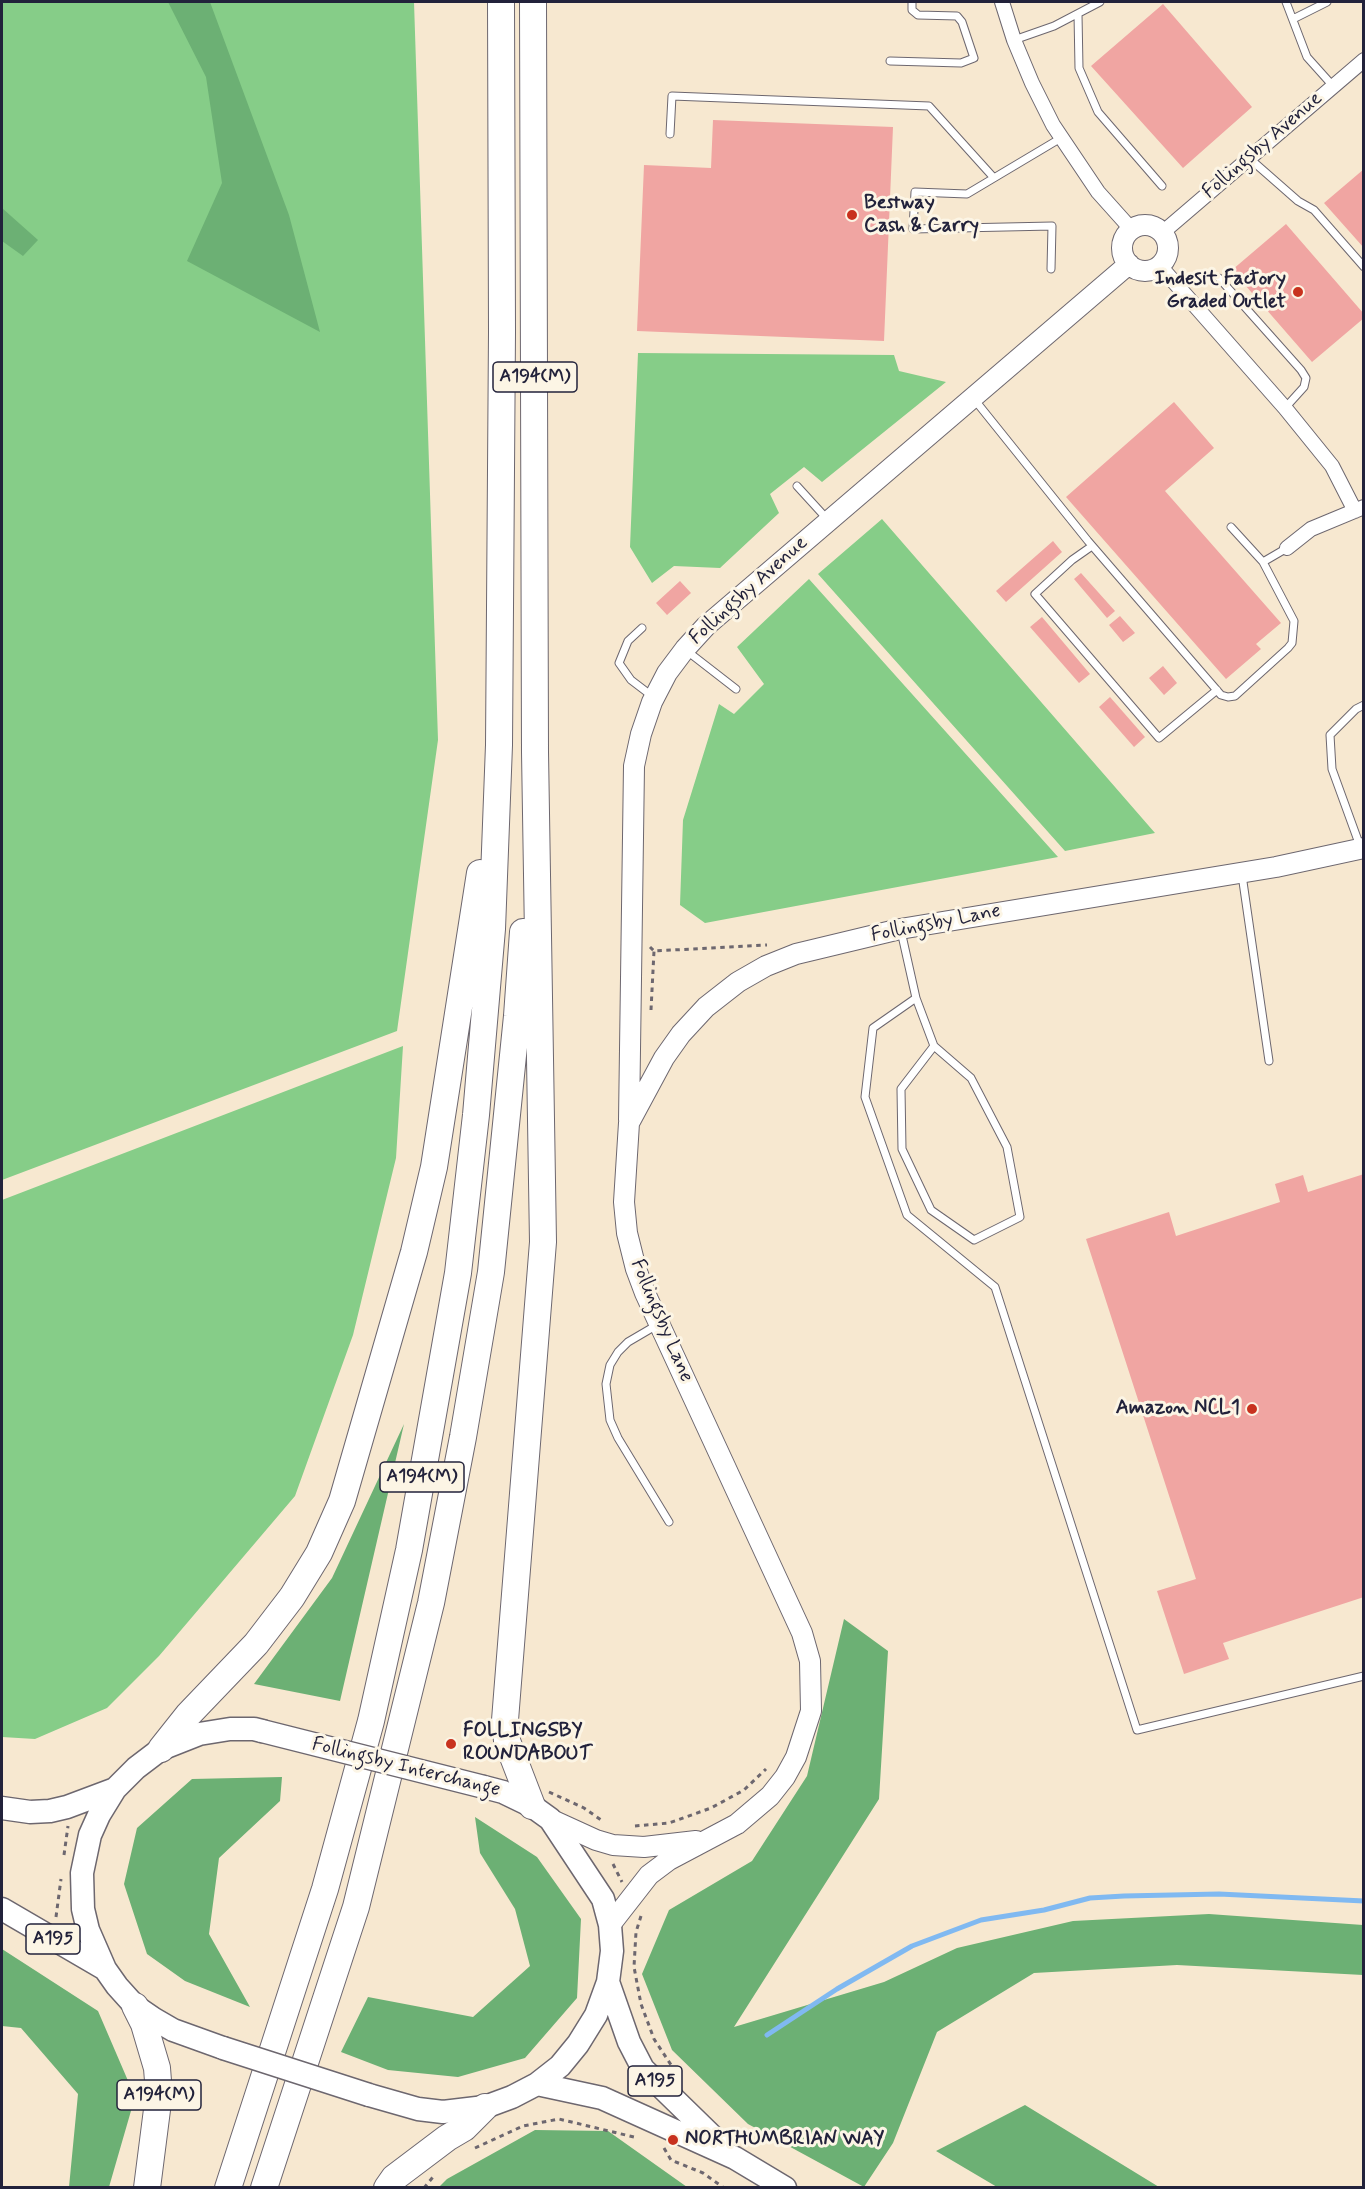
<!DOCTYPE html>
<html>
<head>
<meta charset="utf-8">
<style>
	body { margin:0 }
	#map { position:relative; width:1365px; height:2189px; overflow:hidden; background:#f7e8d0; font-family:Mynerve,sans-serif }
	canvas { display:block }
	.frame { position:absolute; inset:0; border:3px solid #22223b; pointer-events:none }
</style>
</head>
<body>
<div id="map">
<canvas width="1365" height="2189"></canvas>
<div class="frame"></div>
</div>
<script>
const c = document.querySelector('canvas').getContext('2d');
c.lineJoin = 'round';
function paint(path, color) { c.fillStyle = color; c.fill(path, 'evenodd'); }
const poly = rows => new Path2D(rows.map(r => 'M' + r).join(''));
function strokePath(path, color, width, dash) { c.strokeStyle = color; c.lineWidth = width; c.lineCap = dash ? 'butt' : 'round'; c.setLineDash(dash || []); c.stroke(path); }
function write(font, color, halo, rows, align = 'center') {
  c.font = font + ' Mynerve,sans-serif'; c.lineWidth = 6; c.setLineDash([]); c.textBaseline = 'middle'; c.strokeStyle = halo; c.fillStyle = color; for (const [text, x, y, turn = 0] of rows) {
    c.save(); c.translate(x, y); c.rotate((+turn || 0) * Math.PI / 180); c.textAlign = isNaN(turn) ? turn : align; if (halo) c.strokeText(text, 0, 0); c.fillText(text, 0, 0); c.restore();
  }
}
const green = poly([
	[2,2,414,2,438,740,397,1031,2,1180],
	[638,353,894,355,899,371,946,382,822,482,804,467,770,494,779,513,720,568,674,566,652,583,630,547],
	[882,519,1155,833,1065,851,818,574],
	[809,579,1058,857,705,923,680,905,683,820,719,704,734,714,764,684,737,647],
	[403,1046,396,1158,353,1335,295,1496,159,1656,107,1708,35,1739,2,1737,2,1200]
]);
const forest = poly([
	[168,2,210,2,289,215,320,332,187,261,222,183,206,77],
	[2,208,38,240,23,256,2,241],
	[404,1424,340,1701,254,1684,332,1578],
	[844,1619,888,1651,879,1799,734,2027,884,1982,957,1948,1073,1921,1209,1914,1363,1925,1363,1975,1177,1965,1034,1973,937,2032,893,2143,864,2187,748,2124,672,2050,642,1974,669,1910,752,1861,807,1776],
	[282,1777,280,1801,219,1858,209,1934,250,2007,185,1981,147,1954,124,1884,137,1828,192,1779],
	[475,1817,537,1857,581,1919,577,1998,525,2058,458,2077,388,2070,341,2052,368,1997,473,2017,530,1966,515,1909,480,1853],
	[2,1949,98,2011,135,2097,109,2187,69,2187,78,2094,21,2028,2,2026],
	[1025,2105,1159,2187,997,2187,936,2151],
	[535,2130,608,2131,687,2187,439,2187,447,2179]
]);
const stream = poly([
	[767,2035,837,1989,912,1946,981,1920,1044,1910,1090,1898,1124,1896,1219,1894,1364,1901]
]);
const building = poly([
	[1163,4,1252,107,1183,168,1091,66],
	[713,120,893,127,884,341,637,331,644,165,711,168],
	[1364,169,1364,248,1324,203],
	[1286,224,1364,314,1364,318,1312,362,1232,270],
	[1174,402,1214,448,1165,491,1281,623,1256,644,1261,649,1226,679,1066,497],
	[1053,541,1062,552,1006,602,996,591],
	[1081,573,1115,611,1107,618,1074,579],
	[680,581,691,593,667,615,656,603],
	[1120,616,1135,633,1123,642,1109,625],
	[1042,617,1090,674,1079,683,1030,627],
	[1163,666,1177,683,1164,695,1149,678],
	[1110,697,1145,737,1134,747,1099,707],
	[1364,1174,1364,1597,1223,1643,1229,1659,1184,1674,1157,1591,1196,1579,1086,1239,1169,1212,1176,1236,1280,1202,1275,1184,1303,1175,1308,1192]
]);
const path = poly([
	[650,947,654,951,767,945],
	[651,1010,654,951],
	[549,1792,584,1808,604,1822],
	[635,1826,669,1823,711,1808,744,1790,766,1769],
	[64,1855,68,1826],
	[613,1864,622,1882],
	[641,1916,636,1932,634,1967,641,2004,654,2039,675,2071],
	[56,1917,61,1879],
	[475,2148,523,2126,559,2119,638,2138],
	[664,2148,671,2160,703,2173,724,2188],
	[424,2188,433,2177]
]);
const lane = poly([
	[1286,2,1307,57,1333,86],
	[1078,14,1079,68,1098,112,1162,186],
	[1293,19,1327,2],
	[1014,40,1054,26,1100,2],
	[890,61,961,63,974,58,962,22,957,16,918,15,912,10,912,2],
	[670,134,672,96,929,106,994,178],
	[1249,158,1298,201,1314,210,1364,267],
	[1051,269,1052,226,913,229,915,192,967,194,1061,138],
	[1219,278,1301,370,1306,378,1304,387,1285,408],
	[974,399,1088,541,1221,695,1228,697,1235,696,1288,648,1292,643,1294,621,1263,562,1231,527],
	[797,486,828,520],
	[1092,546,1072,560,1035,594,1159,738,1217,690],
	[1263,562,1287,548],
	[642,628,628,641,619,663,631,680,652,696],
	[687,651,736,689],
	[1360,846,1332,769,1330,735,1356,709,1364,705],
	[1242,875,1269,1061],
	[901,931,916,998,934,1046,971,1078,1007,1147,1020,1217,974,1240,931,1210,902,1149,901,1089,934,1046],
	[916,998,873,1028,865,1097,907,1215,995,1287,1137,1730,1364,1676],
	[657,1325,628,1342,618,1352,610,1365,606,1384,610,1420,618,1438,669,1522]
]);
const street = poly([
	[1002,2,1014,40,1032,83,1053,125,1098,192,1132,230],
	[1162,233,1364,60],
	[1160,266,1285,408,1332,466,1355,511],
	[1287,548,1311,529,1364,507]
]);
const secondary = poly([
	'1122 248a23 23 0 1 1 46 0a23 23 0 1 1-46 0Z',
	[629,1120,634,766,641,734,652,702,667,673,685,649,706,626,1129,264],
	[550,1819,596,1840,613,1845,644,1847,696,1841],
	[610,1925,649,1875,669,1860,737,1824,770,1796,785,1777,796,1757,811,1711,810,1661,802,1633,645,1293,636,1269,627,1233,624,1202,629,1123,664,1058,681,1034,706,1007,738,982,766,966,796,954,900,929,1276,867,1364,848]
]);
const primary = poly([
	[2,1808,30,1812,50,1811,67,1807,115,1789],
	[2,1909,105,1969],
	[608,1982,629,2042,643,2069,721,2145],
	[223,2048,173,2030,154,2019,135,2006,117,1986,105,1969,88,1930,83,1909,82,1873,90,1835,99,1815,115,1789,136,1768,161,1749,199,1734,230,1729,254,1729,262,1731],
	[537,2084,602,2098,735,2158,785,2188],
	[369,2095,418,2109,443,2112,485,2107,512,2097,537,2084,560,2066,578,2044,596,2015,608,1982,612,1951,610,1925,603,1899,550,1819,532,1806,503,1792,484,1787]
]);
const highway = poly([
	[161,1749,188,1715,256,1644,292,1597,319,1553,342,1501,414,1252,434,1167,480,873],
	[532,1806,507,1741,505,1720,543,1242,535,752,533,2],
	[135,2006,144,2024,157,2068,159,2094,147,2188],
	[228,2188,325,1889,371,1721,409,1550,458,1273,476,1115,492,929,499,745,502,332,501,2],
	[264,2188,356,1907,431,1603,463,1437,491,1272,517,1016,523,932],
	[387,2188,394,2178,447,2138,464,2128,485,2107]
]);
const primaryBridge = poly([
	[262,1731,484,1787],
	[223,2048,369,2095]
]);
const markers = [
	[852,215,6,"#c8321e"],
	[1298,292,6,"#c8321e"],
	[1252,1409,6,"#c8321e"],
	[451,1744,6,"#c8321e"],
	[673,2140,6,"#c8321e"]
];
const shields = [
	[535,377,84],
	[422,1477,84],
	[53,1939,54],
	[655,2081,54],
	[159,2095,84]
];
const shieldNames = [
	["A194(M)",535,377],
	["A194(M)",422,1477],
	["A195",53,1939],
	["A195",655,2081],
	["A194(M)",159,2095]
];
const streetNames = [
	["Follingsby Avenue",1263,146,-41],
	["Follingsby Avenue",749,591,-42],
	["Follingsby Lane",936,924,-11],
	["Follingsby Lane",661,1321,67],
	["Follingsby Interchange",406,1768,14]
];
const poiNames = [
	["Bestway",864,204],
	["Cash & Carry",864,227],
	["Indesit Factory",1286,280,"right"],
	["Graded Outlet",1286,303,"right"],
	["Amazon NCL1",1240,1409,"right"],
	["FOLLINGSBY",463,1732],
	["ROUNDABOUT",463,1755],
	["NORTHUMBRIAN WAY",685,2140]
];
paint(green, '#86cd88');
paint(forest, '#6cb074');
strokePath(stream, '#80b9f1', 5);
paint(building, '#f0a5a2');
strokePath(lane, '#6d676f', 9);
strokePath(street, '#6d676f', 16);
strokePath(secondary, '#6d676f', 22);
strokePath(primary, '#6d676f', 25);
strokePath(highway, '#6d676f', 28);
strokePath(path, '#6d676f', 3, [4.5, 4.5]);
strokePath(lane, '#fff', 7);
strokePath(street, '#fff', 14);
strokePath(secondary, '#fff', 20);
strokePath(primary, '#fff', 22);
strokePath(highway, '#fff', 26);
strokePath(primaryBridge, '#6d676f', 25, []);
strokePath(primaryBridge, '#fff', 22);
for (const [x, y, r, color] of markers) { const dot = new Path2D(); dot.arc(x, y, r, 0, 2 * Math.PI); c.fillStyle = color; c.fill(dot); strokePath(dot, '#fcf5e5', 2); }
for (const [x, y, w] of shields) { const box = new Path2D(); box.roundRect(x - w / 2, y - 15, w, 30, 4.5); c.fillStyle = '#fcf5e5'; c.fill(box); strokePath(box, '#22223b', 1.5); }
write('bold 18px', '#22223b', null, shieldNames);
write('20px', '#22223b', '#fcf5e5', streetNames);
write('bold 20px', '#22223b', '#fcf5e5', poiNames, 'left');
</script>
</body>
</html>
